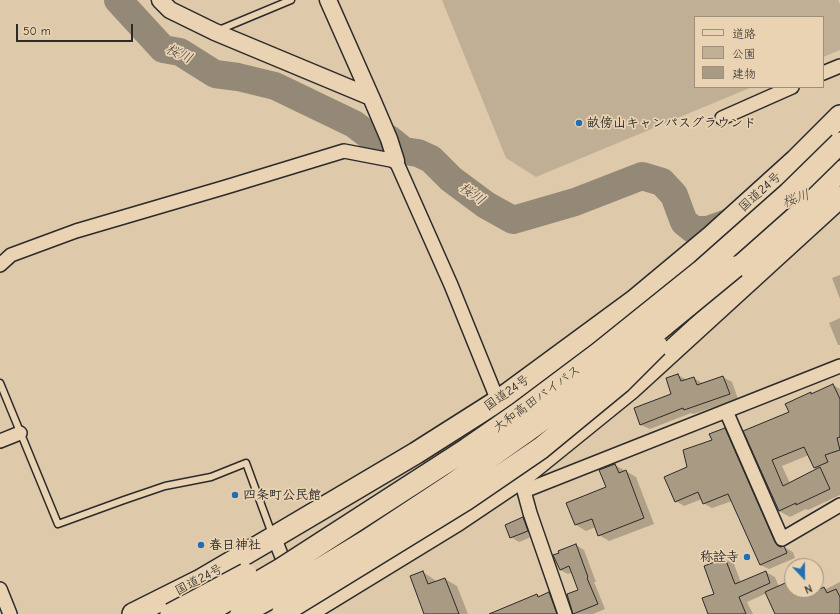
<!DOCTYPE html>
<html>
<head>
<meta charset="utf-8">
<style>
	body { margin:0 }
	#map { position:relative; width:840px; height:614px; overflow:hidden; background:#dec9aa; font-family:"Comic Neue","Klee One",sans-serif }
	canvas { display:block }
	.legend { position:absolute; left:694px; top:16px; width:130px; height:72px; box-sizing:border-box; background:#e9d3b2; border:1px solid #9d907c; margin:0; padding:5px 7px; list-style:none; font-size:12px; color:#2b2b2b }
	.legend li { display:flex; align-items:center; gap:8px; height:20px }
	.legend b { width:20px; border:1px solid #9d907c }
	.north { position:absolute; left:784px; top:558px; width:40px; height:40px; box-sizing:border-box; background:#e9d3b2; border:1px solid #9d907c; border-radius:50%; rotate:158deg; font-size:11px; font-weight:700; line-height:16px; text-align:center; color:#2b2b2b }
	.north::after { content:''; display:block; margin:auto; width:14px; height:18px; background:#1f6fb2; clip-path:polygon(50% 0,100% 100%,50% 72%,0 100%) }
	.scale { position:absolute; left:16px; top:24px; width:117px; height:18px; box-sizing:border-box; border:2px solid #2b2b2b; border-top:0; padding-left:5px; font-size:12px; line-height:14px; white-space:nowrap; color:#2b2b2b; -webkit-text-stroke:3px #e9d3b2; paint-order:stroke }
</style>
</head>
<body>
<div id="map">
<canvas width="840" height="614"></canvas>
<ul class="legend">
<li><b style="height:5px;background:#e9d3b2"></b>道路</li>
<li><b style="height:11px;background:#c0af95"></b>公園</li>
<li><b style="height:11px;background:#a99a84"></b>建物</li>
</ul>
<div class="north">N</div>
<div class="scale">50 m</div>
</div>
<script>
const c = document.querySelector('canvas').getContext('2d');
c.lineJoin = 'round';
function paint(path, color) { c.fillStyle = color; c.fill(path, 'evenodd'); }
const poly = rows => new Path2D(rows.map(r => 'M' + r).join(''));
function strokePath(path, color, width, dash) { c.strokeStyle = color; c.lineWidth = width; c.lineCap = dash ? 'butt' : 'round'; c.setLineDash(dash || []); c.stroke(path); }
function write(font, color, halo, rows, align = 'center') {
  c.font = font + ' "Comic Neue","Klee One",sans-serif'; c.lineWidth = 3.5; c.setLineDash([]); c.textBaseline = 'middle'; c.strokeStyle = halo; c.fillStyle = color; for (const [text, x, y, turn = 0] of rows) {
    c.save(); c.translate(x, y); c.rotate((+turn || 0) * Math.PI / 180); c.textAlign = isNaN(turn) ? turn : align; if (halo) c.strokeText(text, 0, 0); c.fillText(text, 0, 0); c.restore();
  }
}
const green = poly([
	[442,0,838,0,840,4,840,50,823,57,823,17,695,17,695,87,752,87,536,177,506,158]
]);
const shadow = poly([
	[840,275,840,299,832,278],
	[840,318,840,345,838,345,829,323],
	[678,375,687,380,694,378,702,383,703,384,723,377,732,382,738,399,693,414,691,413,650,429,641,425,672,394],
	[833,385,840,389,840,495,808,510,806,509,790,517,779,511,745,432,790,412,811,394,812,394],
	[809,455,816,470,790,483,782,466],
	[724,429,733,434,783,548,784,547,793,552,795,558,769,569,760,565,732,501,712,508,703,503,702,499,684,506,676,501,689,467],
	[615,465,636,477,654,524,609,541,599,535,596,527,586,531,576,525,608,488],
	[523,518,531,523,536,535,519,542,511,537],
	[576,545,584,550,596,582,594,582,605,609,593,614,574,614,568,595,579,590,573,572,568,574,560,570],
	[725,559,734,564,741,583,766,572,775,577,779,587,792,581,792,590,812,590,813,594,824,588,826,589,840,582,840,614,775,614,767,593,747,602,753,614,709,614],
	[423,572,435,580,436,582,445,579,457,586,468,614,425,614],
	[549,593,557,598,563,614,508,614,537,595,540,597]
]);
const river = poly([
	[118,0,163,49,180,52,215,74,238,77,275,86,354,124,380,144,389,139,404,151,418,153,431,159,451,179,486,205,513,220,575,202,642,176,662,182,674,195,684,222,694,230,708,230,739,219]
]);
const building = poly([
	[678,374,681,381,694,377,697,385,723,376,730,394,684,410,683,408,640,425,634,408,671,394,666,378,678,374],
	[833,384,840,399,840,437,837,438,840,450,825,455,828,462,814,468,804,447,772,460,783,486,820,467,830,489,796,505,796,503,779,511,743,431,789,412,785,404,811,392,811,394,833,384],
	[725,428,775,542,778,546,781,547,784,546,787,553,760,565,728,494,703,504,698,492,675,502,664,477,687,467,683,450,712,440,709,434,725,428],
	[615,464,619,473,626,470,644,518,598,536,592,519,575,525,566,503,606,487,599,470,615,464],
	[523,517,528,531,510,538,505,525,523,517],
	[576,544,588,577,587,578,598,604,573,614,567,594,578,590,569,566,560,570,553,555,559,553,558,551,576,544],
	[725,558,735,584,766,571,770,583,739,597,746,614,708,614,702,598,714,594,704,566,725,558],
	[423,571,428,584,445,578,459,614,424,614,410,576,423,571],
	[792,580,792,590,805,590,808,595,824,587,827,593,836,589,840,597,840,614,775,614,765,592,792,580],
	[549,592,557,614,489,614,537,594,538,597,549,592]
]);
const service = poly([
	[219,30,291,0],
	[0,383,58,524,124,500,165,486,211,477,246,463,272,534]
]);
const minor = poly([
	[823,73,840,66],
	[722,118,792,87],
	[0,265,11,255,76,231,226,187,344,151,396,161,451,285,498,401,524,491,530,513,565,614],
	[726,411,782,539,840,505],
	[0,441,20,433],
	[524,491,840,366],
	[274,537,288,572],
	[0,589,10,614]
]);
const tertiary = poly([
	[160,0,170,10,215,32,371,97,389,139,396,161],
	[328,0,371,97]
]);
const trunk = poly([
	[735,267,806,204,840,171],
	[133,614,199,581,274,537,416,453,498,401,634,301,712,236,796,160,840,116],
	[304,614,456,521,520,478,631,388,840,197]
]);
const trunkBridge = poly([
	[283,612,465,500,541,448,620,383,657,346],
	[171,614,246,574],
	[204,614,281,569,467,449,519,413,599,353,701,271,789,193,840,143],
	[241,614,290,587,366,541,451,485,530,429,611,369,735,267]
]);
const markers = [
	[579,123,4,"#1f6fb2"],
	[235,495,4,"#1f6fb2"],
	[201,545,4,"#1f6fb2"],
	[747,557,4,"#1f6fb2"]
];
const poiNames = [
	["畝傍山キャンパスグラウンド",587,123],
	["四条町公民館",243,495],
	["春日神社",209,545],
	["称詮寺",739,557,"right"]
];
const streetNames = [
	["国道24号",760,192,-42],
	["国道24号",507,393,-35],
	["大和高田バイパス",537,399,-36],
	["国道24号",199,580,-28]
];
const waterNames = [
	["桜川",179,54,25],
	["桜川",472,194,35],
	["桜川",796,199,-19]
];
paint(green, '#c0af95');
paint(shadow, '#0003');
strokePath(river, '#948977', 28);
paint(building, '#a99a84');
strokePath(building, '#2b2b2b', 1);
strokePath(service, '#2b2b2b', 9);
strokePath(minor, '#2b2b2b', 16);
strokePath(tertiary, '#2b2b2b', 19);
strokePath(trunk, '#2b2b2b', 24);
strokePath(service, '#e9d3b2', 6);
strokePath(minor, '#e9d3b2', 13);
strokePath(tertiary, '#e9d3b2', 16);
strokePath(trunk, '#e9d3b2', 21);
strokePath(trunkBridge, '#2b2b2b', 24, []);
strokePath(trunkBridge, '#e9d3b2', 21);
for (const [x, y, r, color] of markers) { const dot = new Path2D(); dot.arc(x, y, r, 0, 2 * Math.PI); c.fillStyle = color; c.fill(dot); strokePath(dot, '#e9d3b2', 1.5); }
write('bold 13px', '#2b2b2b', '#e9d3b2', poiNames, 'left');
write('13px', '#2b2b2b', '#e9d3b2', streetNames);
write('italic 14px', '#45423e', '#e9d3b2', waterNames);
</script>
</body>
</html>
